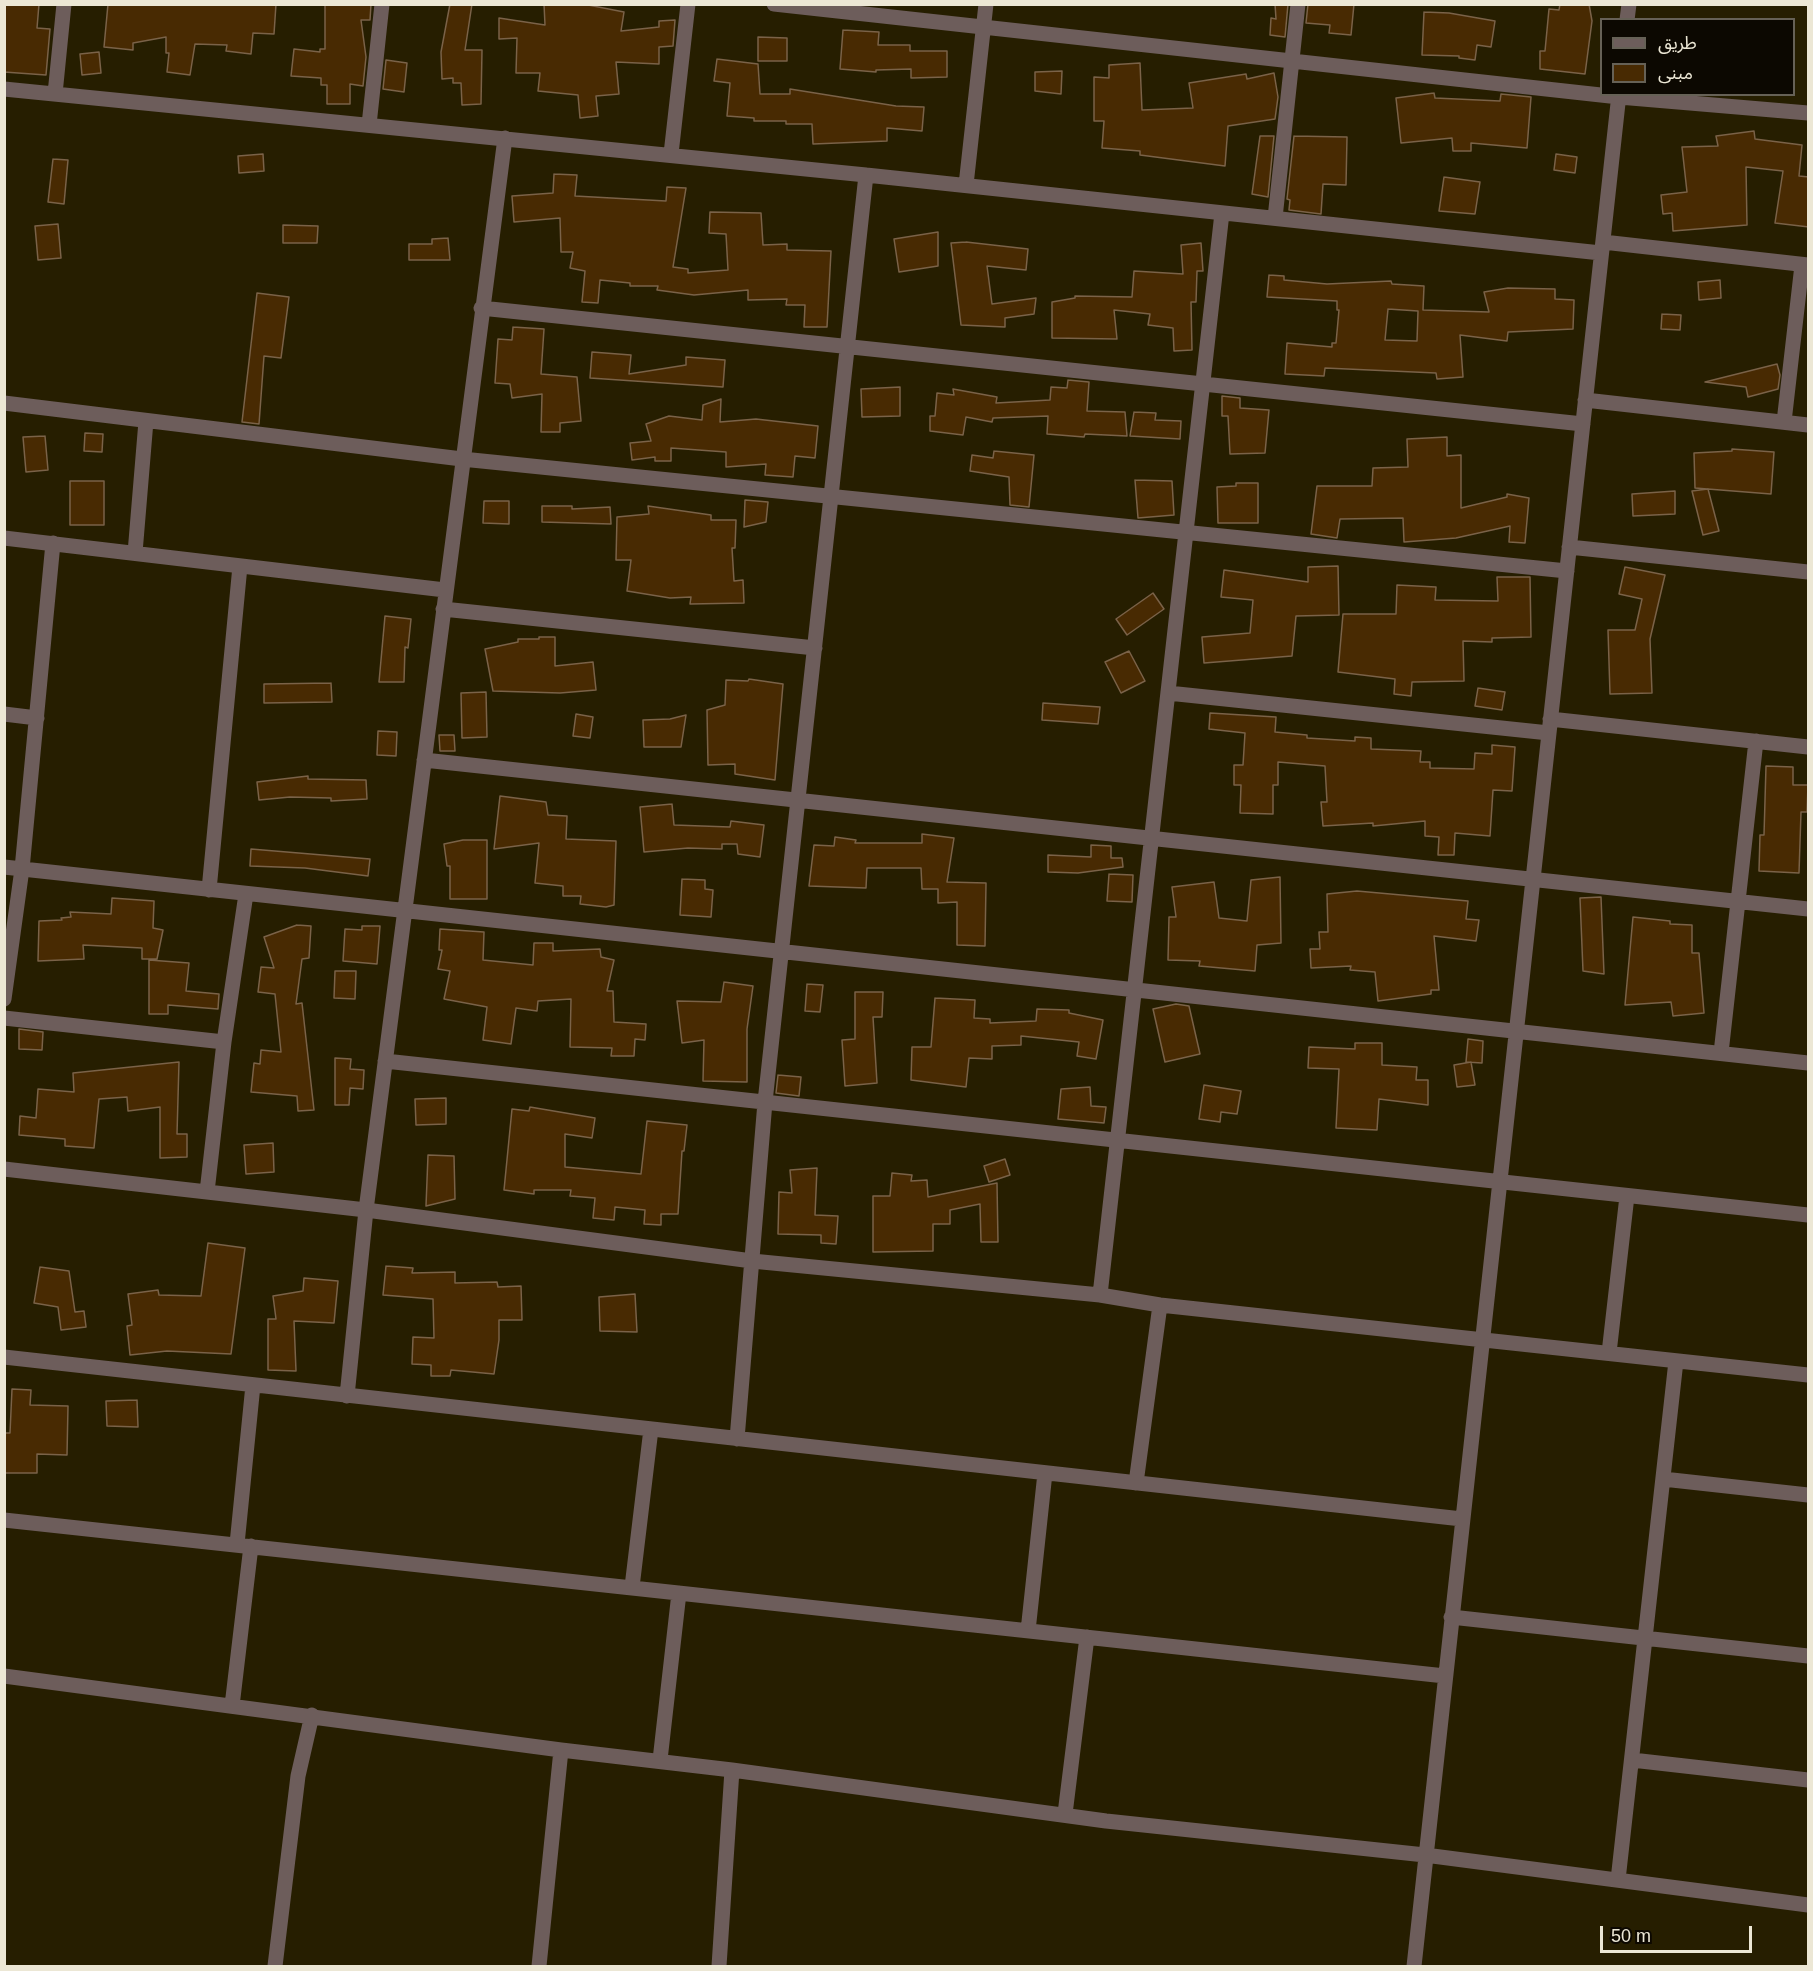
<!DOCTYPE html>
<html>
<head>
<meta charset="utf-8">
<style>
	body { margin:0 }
	#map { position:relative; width:1813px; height:1971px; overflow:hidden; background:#261e00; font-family:Arial,"Noto Sans Arabic",sans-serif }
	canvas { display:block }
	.frame { position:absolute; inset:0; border:6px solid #ece7d5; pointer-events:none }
	.legend { position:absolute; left:1600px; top:18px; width:195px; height:78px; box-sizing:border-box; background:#0c0801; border:2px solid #666156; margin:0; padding:8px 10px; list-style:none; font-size:18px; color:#ece7d5 }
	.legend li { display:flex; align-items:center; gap:12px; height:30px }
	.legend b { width:30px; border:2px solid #666156 }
	.scale { position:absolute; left:1600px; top:1926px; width:152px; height:27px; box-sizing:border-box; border:3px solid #ece7d5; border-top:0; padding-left:8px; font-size:18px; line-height:21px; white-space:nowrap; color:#ece7d5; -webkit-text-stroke:4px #0c0801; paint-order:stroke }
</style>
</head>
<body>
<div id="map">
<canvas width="1813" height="1971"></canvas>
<div class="frame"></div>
<ul class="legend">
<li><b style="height:8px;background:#6d5d5b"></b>طريق</li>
<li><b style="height:16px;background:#482a02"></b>مبنى</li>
</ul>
<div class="scale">50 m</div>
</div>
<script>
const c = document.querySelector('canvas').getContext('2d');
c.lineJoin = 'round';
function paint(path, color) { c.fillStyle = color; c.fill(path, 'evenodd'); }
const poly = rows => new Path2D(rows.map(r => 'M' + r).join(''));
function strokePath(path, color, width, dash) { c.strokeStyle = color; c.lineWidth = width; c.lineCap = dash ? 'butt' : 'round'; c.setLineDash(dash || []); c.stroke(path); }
const building = poly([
	[4,4,39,4,37,28,50,29,46,75,4,72,4,4],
	[108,4,276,4,274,34,253,33,251,54,226,51,227,45,195,44,190,75,167,72,169,53,166,53,166,37,133,43,133,50,104,47,108,4],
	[325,4,371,4,370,20,361,20,366,57,363,86,350,84,350,104,327,104,327,85,321,85,321,78,291,76,294,49,320,52,320,49,325,49,325,4],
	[450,4,472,4,465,50,482,50,481,104,462,105,461,83,453,83,453,78,442,79,441,52,450,4],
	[544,4,583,4,624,12,621,31,659,27,659,21,675,20,673,46,659,47,659,64,616,62,619,94,596,96,598,116,580,118,578,95,538,91,540,73,516,73,517,38,499,39,499,18,545,25,544,4],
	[1275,4,1288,4,1285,37,1270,35,1271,18,1276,19,1275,4],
	[1308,4,1354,4,1351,35,1329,33,1330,25,1306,23,1308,4],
	[1560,4,1589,4,1592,21,1585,74,1540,69,1540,51,1545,51,1549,9,1559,10,1560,4],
	[1424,12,1449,13,1495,21,1491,47,1477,45,1475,60,1459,58,1459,56,1422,55,1424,12],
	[843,30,879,32,878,45,910,45,910,51,947,51,947,77,911,78,911,69,876,70,876,72,840,69,843,30],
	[758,37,787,38,787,61,758,61,758,37],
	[99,52,101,73,82,75,80,54,99,52],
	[717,59,758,64,760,94,790,94,790,89,896,106,924,107,922,131,887,128,887,141,813,144,812,124,786,124,786,121,754,121,754,118,727,116,730,83,714,81,717,59],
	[386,60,407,63,404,92,383,89,386,60],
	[1140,63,1142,110,1193,108,1189,83,1246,74,1247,79,1274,73,1278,97,1275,119,1228,126,1225,166,1140,155,1140,151,1102,148,1104,121,1094,121,1094,77,1109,78,1109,65,1140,63],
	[1062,71,1061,94,1035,91,1035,72,1062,71],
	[1434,93,1435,98,1500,101,1501,94,1531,97,1527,148,1471,143,1471,151,1453,151,1452,138,1401,143,1396,98,1434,93],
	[1754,131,1755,139,1802,145,1799,176,1809,177,1809,227,1775,223,1783,171,1746,167,1747,225,1673,231,1672,213,1663,214,1661,195,1687,192,1682,147,1718,146,1716,136,1754,131],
	[1260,136,1274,136,1268,197,1252,194,1260,136],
	[1294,136,1347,137,1346,185,1323,184,1321,214,1289,210,1290,200,1287,199,1294,136],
	[263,154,264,171,239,173,238,156,263,154],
	[1556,154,1577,157,1575,173,1554,170,1556,154],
	[53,159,68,160,64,204,48,202,53,159],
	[554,174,577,175,575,196,666,201,667,187,686,188,673,267,688,269,688,273,728,270,726,234,709,233,710,212,761,213,763,245,787,244,787,250,831,251,827,327,804,327,805,305,786,305,787,299,748,300,748,290,694,295,657,290,658,286,630,286,630,283,600,280,598,303,582,302,585,271,570,268,573,252,561,252,560,218,514,222,512,196,553,193,554,174],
	[1444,177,1480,182,1475,214,1439,211,1444,177],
	[58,224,61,258,38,260,35,226,58,224],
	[283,225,318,226,317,243,283,243,283,225],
	[938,232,938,266,899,272,894,239,938,232],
	[448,238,450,260,409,260,409,244,432,244,432,239,448,238],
	[966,242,1028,249,1026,270,987,266,992,304,1036,298,1034,314,1005,318,1005,327,961,325,951,243,966,242],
	[1201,243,1203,271,1197,271,1196,302,1191,302,1192,350,1174,351,1173,328,1148,325,1150,314,1114,310,1117,339,1052,338,1052,302,1075,298,1075,296,1132,297,1134,271,1183,274,1181,245,1201,243],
	[1269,275,1284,276,1284,280,1327,284,1391,281,1392,284,1424,286,1423,310,1489,312,1484,292,1508,288,1555,289,1555,299,1574,300,1573,329,1508,332,1507,341,1460,335,1463,377,1437,379,1436,373,1325,368,1324,376,1285,374,1287,343,1332,347,1332,343,1336,343,1339,310,1337,310,1337,301,1267,297,1269,275],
	[1388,309,1418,311,1417,341,1385,340,1388,309],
	[1720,280,1721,298,1699,300,1698,282,1720,280],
	[257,293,289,297,281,358,264,356,259,424,242,422,257,293],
	[1662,314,1681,315,1680,330,1661,329,1662,314],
	[513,327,544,329,541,374,577,377,581,421,560,423,560,432,541,432,542,394,512,398,510,384,495,383,498,339,512,340,513,327],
	[592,352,631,355,629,374,686,365,686,357,725,360,723,387,590,378,592,352],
	[1777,364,1780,375,1778,389,1748,397,1746,387,1705,382,1777,364],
	[1068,380,1089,382,1087,411,1125,412,1127,436,1085,434,1084,437,1047,434,1048,416,993,418,992,422,966,417,963,435,930,431,930,416,935,416,937,393,954,395,953,389,997,397,996,403,1050,400,1051,387,1067,388,1068,380],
	[900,387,900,416,862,417,861,389,900,387],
	[1222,396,1240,398,1240,408,1269,410,1265,453,1230,454,1228,416,1222,416,1222,396],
	[721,399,720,422,756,419,818,426,815,458,795,456,793,477,765,475,766,464,726,467,726,452,671,448,671,461,655,461,655,457,632,460,630,443,651,441,646,424,669,416,702,420,703,405,721,399],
	[1134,412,1156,413,1155,420,1181,421,1180,439,1130,436,1134,412],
	[85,433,103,434,102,452,84,451,85,433],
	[45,436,48,470,26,472,23,437,45,436],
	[1447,437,1447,456,1461,455,1461,508,1507,497,1507,494,1529,498,1525,543,1509,542,1510,526,1456,538,1404,542,1403,518,1340,519,1337,538,1311,534,1317,486,1372,486,1373,468,1408,467,1407,439,1447,437],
	[1732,449,1774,452,1771,494,1695,488,1694,453,1732,451,1732,449],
	[994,451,1034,455,1029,507,1010,505,1009,477,970,471,972,455,993,458,994,451],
	[1135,480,1172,481,1174,515,1138,518,1135,480],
	[70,481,104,481,104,525,70,525,70,481],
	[1236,483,1258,483,1258,523,1218,523,1217,487,1236,486,1236,483],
	[1708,489,1719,531,1703,535,1692,491,1708,489],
	[1675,491,1675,514,1633,516,1632,494,1675,491],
	[745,500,768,502,766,522,744,527,745,500],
	[484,501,509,501,509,524,483,523,484,501],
	[542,506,572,506,572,509,610,507,611,524,542,522,542,506],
	[648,506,711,515,711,520,736,520,735,548,732,548,734,581,743,580,744,603,690,604,691,597,670,598,627,591,631,560,616,560,617,517,649,514,648,506],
	[1338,566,1339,615,1296,616,1292,656,1204,663,1202,637,1250,633,1253,600,1221,597,1224,570,1308,582,1308,567,1338,566],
	[1625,567,1665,575,1650,639,1652,693,1610,694,1608,630,1635,630,1642,599,1619,594,1625,567],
	[1497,577,1530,577,1531,637,1492,638,1492,642,1463,641,1464,681,1412,682,1411,696,1394,694,1395,679,1338,672,1343,614,1396,614,1397,585,1436,587,1435,600,1498,601,1497,577],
	[1153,593,1164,609,1127,635,1116,619,1153,593],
	[385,616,411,619,408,648,405,647,404,682,379,682,385,616],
	[539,637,555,637,555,666,593,662,596,690,560,693,493,691,485,649,518,642,518,639,539,639,539,637],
	[1129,651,1145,681,1121,693,1105,662,1129,651],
	[749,679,783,684,775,780,735,774,735,764,708,765,707,710,725,705,726,680,748,681,749,679],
	[331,683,332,702,264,703,264,684,331,683],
	[1478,688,1505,692,1502,710,1475,706,1478,688],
	[486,692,487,737,462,738,461,693,486,692],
	[1043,703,1100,707,1098,724,1042,720,1043,703],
	[1210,713,1276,717,1275,732,1307,735,1307,738,1355,741,1355,737,1371,738,1371,749,1421,751,1420,762,1430,762,1430,768,1474,769,1475,753,1492,754,1492,745,1515,747,1512,791,1493,790,1490,836,1455,833,1454,855,1438,855,1439,837,1425,836,1425,821,1373,826,1373,823,1323,826,1321,802,1327,802,1325,766,1278,762,1278,785,1273,785,1273,814,1240,813,1241,785,1234,785,1234,765,1243,765,1245,733,1209,729,1210,713],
	[576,714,593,717,590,738,573,736,576,714],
	[686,715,681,747,644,747,643,720,670,719,686,715],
	[378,731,397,732,396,756,377,755,378,731],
	[439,735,454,735,455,751,440,751,439,735],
	[1766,766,1793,767,1793,785,1808,785,1807,812,1801,812,1799,873,1759,871,1760,835,1764,835,1766,766],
	[308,776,308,779,366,780,367,799,331,801,331,798,290,797,259,800,257,782,308,776],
	[500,796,546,802,548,815,567,816,566,839,616,841,614,905,606,907,580,904,581,896,563,896,563,886,535,883,539,843,494,849,500,796],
	[672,804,674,825,730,827,731,821,764,825,760,857,738,854,737,844,722,844,722,849,688,848,644,852,640,807,672,804],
	[922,834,954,838,947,882,986,883,985,946,957,945,957,902,938,903,938,889,922,889,921,868,867,868,866,888,809,886,814,845,834,846,835,837,856,840,855,843,922,843,922,834],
	[463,840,487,840,487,899,450,899,450,866,447,866,444,844,463,840],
	[1091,845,1111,846,1111,858,1122,858,1123,867,1078,873,1048,872,1048,855,1091,857,1091,845],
	[251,849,370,859,368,876,305,868,250,866,251,849],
	[1109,874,1133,875,1132,902,1107,901,1109,874],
	[1280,877,1281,943,1257,945,1255,971,1199,966,1200,961,1168,960,1169,917,1176,917,1172,887,1214,882,1219,918,1247,921,1251,880,1280,877],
	[682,879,705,880,705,889,713,890,711,917,680,915,682,879],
	[1357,891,1468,901,1466,919,1479,920,1476,941,1434,936,1439,990,1431,990,1431,994,1378,1001,1375,972,1350,970,1351,966,1311,968,1310,949,1320,949,1319,932,1328,932,1327,894,1357,891],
	[1601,897,1604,974,1583,971,1580,898,1601,897],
	[112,898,154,901,153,928,163,930,157,959,142,959,142,948,83,945,84,959,38,961,39,921,62,920,61,918,71,917,70,912,111,914,112,898],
	[1633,917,1670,921,1670,924,1692,925,1692,953,1699,953,1704,1013,1673,1016,1671,1002,1625,1005,1633,917],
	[297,925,311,926,309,958,302,959,296,1004,302,1003,314,1110,298,1111,297,1096,251,1092,254,1063,260,1064,261,1050,281,1052,275,994,258,992,261,967,274,968,264,937,297,925],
	[362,926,380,926,377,964,343,961,345,929,362,930,362,926],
	[440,929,484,932,483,960,533,965,534,943,553,943,553,951,600,949,601,957,614,960,607,991,613,991,614,1022,646,1024,645,1040,635,1039,634,1056,611,1056,612,1048,570,1047,571,999,538,1001,537,1011,516,1008,511,1044,483,1040,487,1007,444,999,450,971,438,969,442,950,439,950,440,929],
	[149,960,189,963,186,991,219,994,218,1009,168,1005,168,1014,149,1014,149,960],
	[335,971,356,971,355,999,334,998,335,971],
	[724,982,753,986,747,1029,747,1082,703,1081,704,1040,682,1043,677,1001,721,1002,724,982],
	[807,984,823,985,820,1012,805,1011,807,984],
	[855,992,883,992,882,1017,873,1017,877,1083,845,1086,842,1040,855,1039,855,992],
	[935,998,975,1000,974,1018,990,1019,990,1023,1036,1021,1037,1009,1069,1010,1069,1013,1103,1020,1096,1059,1077,1056,1079,1042,1021,1036,1021,1045,992,1046,992,1059,969,1058,966,1087,911,1080,912,1047,931,1047,935,998],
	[1176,1004,1189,1006,1200,1054,1165,1062,1153,1009,1176,1004],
	[19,1029,43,1032,42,1050,19,1049,19,1029],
	[1468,1039,1483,1041,1482,1063,1466,1062,1468,1039],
	[1355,1043,1382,1043,1382,1065,1417,1067,1416,1080,1428,1080,1428,1105,1379,1099,1377,1130,1336,1128,1339,1069,1308,1068,1309,1047,1355,1049,1355,1043],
	[335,1058,351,1059,350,1069,364,1070,363,1089,350,1088,349,1105,335,1105,335,1058],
	[179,1062,177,1134,187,1134,187,1157,160,1158,160,1107,128,1111,127,1097,99,1099,94,1148,65,1146,65,1139,19,1135,20,1116,36,1118,38,1089,74,1092,73,1073,179,1062],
	[1471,1062,1475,1085,1457,1087,1454,1065,1471,1062],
	[778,1075,801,1077,799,1096,776,1093,778,1075],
	[1204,1085,1241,1091,1237,1114,1221,1112,1220,1122,1199,1119,1204,1085],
	[1090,1087,1091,1106,1106,1107,1104,1123,1058,1119,1061,1089,1090,1087],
	[446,1098,446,1124,416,1125,415,1099,446,1098],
	[530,1107,595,1118,592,1138,565,1134,565,1167,641,1174,647,1121,687,1125,684,1151,682,1151,678,1214,661,1214,661,1225,644,1224,645,1210,615,1207,614,1220,593,1218,595,1198,570,1196,571,1190,534,1190,534,1194,504,1190,512,1109,529,1111,530,1107],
	[273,1143,274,1172,246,1174,244,1145,273,1143],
	[428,1155,454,1156,455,1199,426,1206,428,1155],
	[1005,1159,1010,1175,989,1182,984,1166,1005,1159],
	[817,1168,815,1215,838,1216,836,1244,821,1243,821,1235,778,1234,779,1192,792,1193,790,1170,817,1168],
	[892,1173,912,1175,911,1181,927,1180,928,1197,997,1183,998,1242,981,1242,980,1204,950,1210,950,1224,933,1224,933,1251,873,1252,873,1196,890,1196,892,1173],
	[208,1243,245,1248,231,1354,167,1351,130,1355,127,1326,132,1325,128,1294,158,1290,159,1295,201,1296,208,1243],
	[386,1266,413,1268,412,1273,455,1272,455,1283,497,1282,498,1287,521,1286,522,1320,499,1320,499,1340,494,1374,451,1370,450,1376,431,1376,431,1365,412,1364,413,1337,434,1338,433,1299,383,1295,386,1266],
	[40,1267,69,1271,75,1312,84,1311,86,1327,61,1330,58,1307,34,1303,40,1267],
	[304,1278,338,1281,334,1323,294,1321,296,1371,268,1370,268,1319,276,1319,273,1296,303,1291,304,1278],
	[635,1294,637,1332,600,1331,599,1297,635,1294],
	[12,1389,31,1390,30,1405,68,1406,67,1455,37,1454,37,1473,4,1473,4,1433,10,1433,12,1389],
	[137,1400,138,1427,107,1426,106,1401,137,1400]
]);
const minor = poly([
	[774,4,1619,97,1808,113],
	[1627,20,1629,4],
	[4,89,866,175,1601,253],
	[55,94,64,4],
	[369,125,382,4],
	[671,154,688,4],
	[966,185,986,4],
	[1275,218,1298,4],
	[1603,242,1808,265],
	[481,308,1583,424],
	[1585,400,1808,425],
	[4,403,462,459,1567,571],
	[1784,422,1802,265],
	[4,538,445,590],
	[1569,547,1808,572],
	[135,553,146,421],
	[443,609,815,648],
	[1168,693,1549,733],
	[4,714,37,718],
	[1550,719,1808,747],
	[424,760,1808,909],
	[4,867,1808,1063],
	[209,890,240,566],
	[4,999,22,869,53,543],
	[4,1018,224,1042],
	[1721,1053,1756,741],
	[385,1061,1808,1215],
	[4,1169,366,1210,752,1261,1100,1295,1160,1305,1808,1375],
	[207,1192,224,1042,246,894],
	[1100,1295,1222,213],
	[1609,1353,1627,1196],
	[4,1357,1462,1519],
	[347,1396,366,1210,505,138],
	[737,1439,765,1102,866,175],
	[1663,1479,1808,1495],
	[1136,1483,1160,1305],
	[4,1520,1445,1676],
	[237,1544,253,1385],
	[632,1587,651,1429],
	[1451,1617,1808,1656],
	[1028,1631,1045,1473],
	[4,1676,561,1750,732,1770,1106,1821,1425,1855,1808,1905],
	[232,1706,251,1546],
	[660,1760,679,1593],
	[1632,1760,1808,1780],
	[1065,1814,1087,1637],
	[1618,1880,1676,1361],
	[275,1966,298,1776,312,1715],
	[539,1966,561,1750],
	[719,1966,732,1770],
	[1414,1966,1619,94]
]);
paint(building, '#482a02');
strokePath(building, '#7a6248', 1.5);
strokePath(minor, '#6d5d5b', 15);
</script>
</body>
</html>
